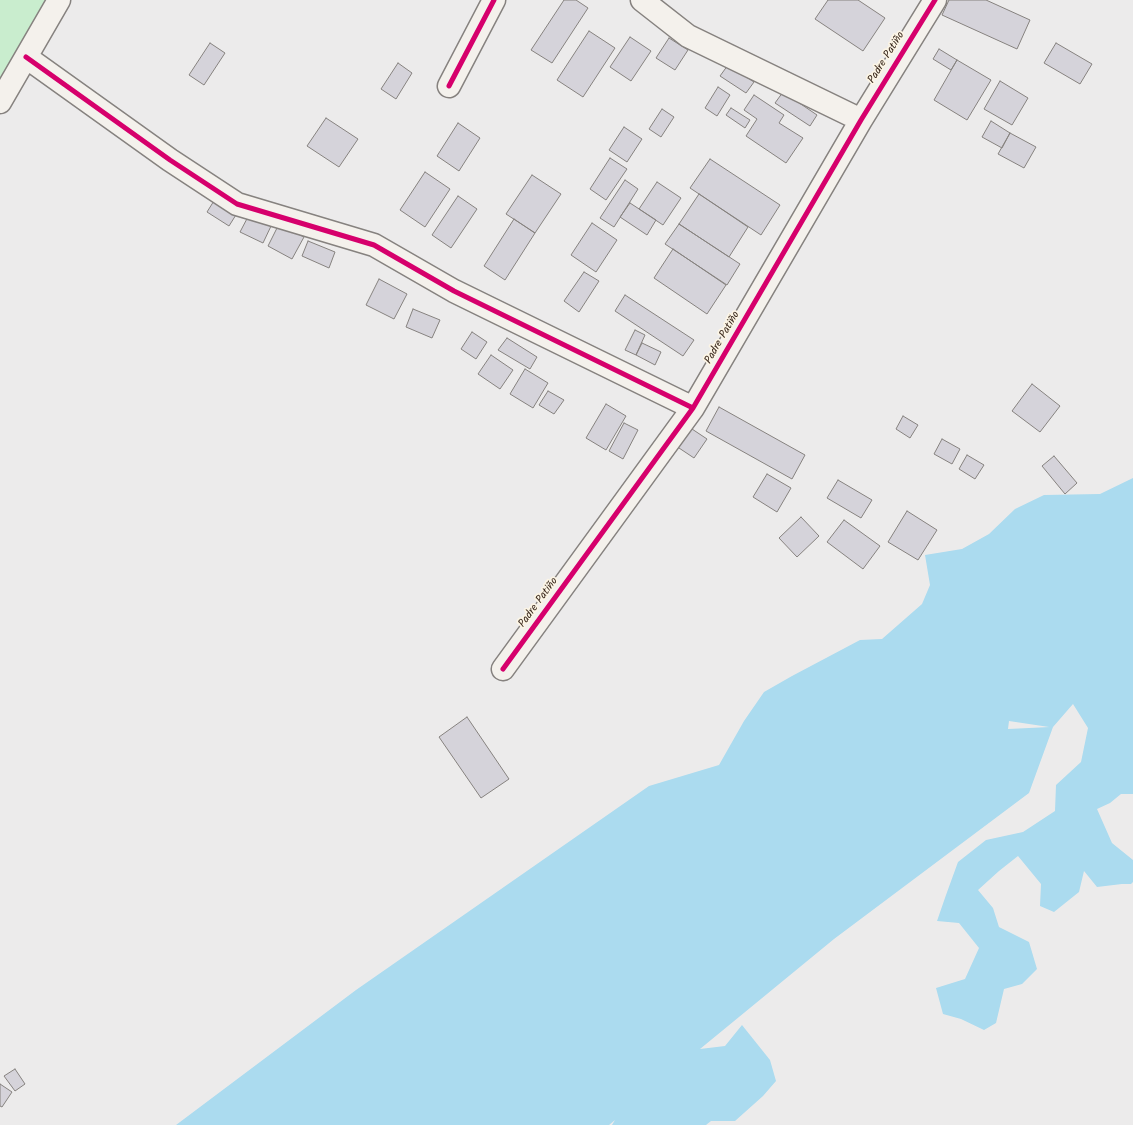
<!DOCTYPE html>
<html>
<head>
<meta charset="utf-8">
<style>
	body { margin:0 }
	canvas { display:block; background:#ecebeb }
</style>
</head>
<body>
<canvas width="1133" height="1125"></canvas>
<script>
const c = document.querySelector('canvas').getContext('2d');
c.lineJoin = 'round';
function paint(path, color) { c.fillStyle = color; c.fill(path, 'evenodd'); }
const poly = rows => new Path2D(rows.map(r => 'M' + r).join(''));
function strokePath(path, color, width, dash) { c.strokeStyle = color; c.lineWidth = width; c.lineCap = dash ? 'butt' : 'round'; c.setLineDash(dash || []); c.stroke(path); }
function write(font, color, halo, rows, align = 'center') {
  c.font = font + ' Kalam,sans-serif'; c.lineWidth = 3.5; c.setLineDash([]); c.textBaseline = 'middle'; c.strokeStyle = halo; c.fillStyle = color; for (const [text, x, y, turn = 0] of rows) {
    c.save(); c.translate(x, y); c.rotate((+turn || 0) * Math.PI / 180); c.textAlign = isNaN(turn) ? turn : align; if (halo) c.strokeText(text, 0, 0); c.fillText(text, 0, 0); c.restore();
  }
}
const green = poly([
	[0,0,59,0,0,102]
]);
const water = poly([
	[1133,478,1133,794,1121,794,1110,803,1097,809,1112,843,1133,860,1133,882,1131,884,1122,884,1097,887,1084,871,1079,892,1054,912,1040,906,1041,884,1018,856,999,871,978,890,993,908,999,927,1029,942,1037,969,1022,984,1004,989,996,1023,984,1030,961,1019,943,1014,936,988,965,979,979,948,959,923,937,921,946,895,958,862,986,840,1023,832,1055,811,1056,785,1081,762,1088,728,1073,704,1053,727,1029,793,834,939,700,1049,725,1046,742,1025,770,1060,776,1081,763,1096,735,1121,711,1121,706,1125,612,1125,615,1120,609,1125,176,1125,356,990,649,786,719,765,744,721,764,692,792,676,860,640,882,639,922,604,930,585,925,555,962,549,989,534,1015,509,1044,495,1100,494],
	[1009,721,1049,727,1050,727,1008,729]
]);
const building = poly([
	[564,0,576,0,588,8,552,63,531,50,564,0],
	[828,0,858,0,885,18,863,51,815,19,828,0],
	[949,0,986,0,1030,20,1017,49,942,15,949,0],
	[589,31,615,48,583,97,557,80,589,31],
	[630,37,651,51,631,81,610,67,630,37],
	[669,38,688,50,675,70,656,58,669,38],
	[210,43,225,53,204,85,189,75,210,43],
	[1056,43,1092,64,1080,84,1044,63,1056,43],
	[939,49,957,60,951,70,933,59,939,49],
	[957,60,991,80,967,120,934,100,957,60],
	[398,63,412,73,396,99,381,89,398,63],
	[728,65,754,82,746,93,720,76,728,65],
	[1000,81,1028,98,1012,125,984,109,1000,81],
	[718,87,730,95,717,116,705,108,718,87],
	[783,92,817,115,810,126,775,103,783,92],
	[754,95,784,115,779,123,803,138,786,163,746,136,757,119,744,110,754,95],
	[731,108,750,120,745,128,726,115,731,108],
	[662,109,674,117,661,137,649,129,662,109],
	[326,118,358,139,339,167,307,146,326,118],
	[991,121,1010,133,1002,148,982,137,991,121],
	[458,123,480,138,459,171,437,156,458,123],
	[624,127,642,139,627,162,609,150,624,127],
	[1010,133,1036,147,1024,168,998,154,1010,133],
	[610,158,627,169,606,200,590,189,610,158],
	[710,159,780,205,761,235,690,188,710,159],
	[425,172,450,189,425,227,400,210,425,172],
	[532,175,561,194,535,233,506,214,532,175],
	[625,180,638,189,614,227,600,218,625,180],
	[657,182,681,198,663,225,639,209,657,182],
	[699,194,748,227,729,257,679,224,699,194],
	[217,196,239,210,229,226,207,212,217,196],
	[458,196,477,209,451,248,432,235,458,196],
	[630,203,656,220,647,235,620,217,630,203],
	[250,213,272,224,263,243,240,232,250,213],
	[514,219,535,233,505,280,484,266,514,219],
	[592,223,617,240,596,272,571,255,592,223],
	[279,224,304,237,292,259,268,246,279,224],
	[679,224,740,264,727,285,665,244,679,224],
	[308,241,335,252,329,268,302,256,308,241],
	[673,249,726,285,707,314,654,278,673,249],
	[584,272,599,281,579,312,564,301,584,272],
	[379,279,407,294,394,319,366,305,379,279],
	[625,295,694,340,683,356,615,311,625,295],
	[413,309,440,320,432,338,406,327,413,309],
	[635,330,645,335,636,355,625,350,635,330],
	[472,332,487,342,476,359,461,349,472,332],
	[507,338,537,357,530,369,498,350,507,338],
	[642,343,661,352,655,365,636,355,642,343],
	[491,355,513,370,500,389,478,374,491,355],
	[525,369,548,383,533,408,510,394,525,369],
	[1032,384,1060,406,1040,432,1012,411,1032,384],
	[548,391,564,400,554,414,539,405,548,391],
	[606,404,626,416,606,450,586,438,606,404],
	[719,407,805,455,792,479,706,431,719,407],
	[903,416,918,425,910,438,896,429,903,416],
	[624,423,638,430,623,459,609,451,624,423],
	[686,425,707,439,694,458,673,444,686,425],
	[942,439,960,449,952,464,934,454,942,439],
	[967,455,984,465,975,479,959,469,967,455],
	[1054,456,1077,483,1065,494,1042,466,1054,456],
	[767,474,791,488,777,512,753,497,767,474],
	[838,480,872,500,861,518,827,498,838,480],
	[907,511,937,530,918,560,888,542,907,511],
	[801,517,819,536,797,557,779,538,801,517],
	[844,520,880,546,863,569,827,542,844,520],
	[467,717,509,779,481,798,439,737,467,717],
	[15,1069,25,1084,15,1091,4,1076,15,1069],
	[0,1084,12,1092,2,1107,0,1106,0,1084]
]);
const minor = poly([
	[642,0,688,36,861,120],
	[26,57,170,160,237,204,374,245,454,291,693,408],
	[449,86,494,0],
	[0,102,59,0],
	[503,669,693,408,861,120,935,0]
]);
const cycleway = poly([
	[26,57,170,160,237,204,374,245,454,291,693,408],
	[449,86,494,0],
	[503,669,693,408,861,120,935,0]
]);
const streetNames = [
	["Padre Patiño",887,58,-58],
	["Padre Patiño",723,338,-60],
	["Padre Patiño",539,603,-54]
];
paint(green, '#c9edce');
paint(water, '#abdbef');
paint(building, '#d5d3da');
strokePath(building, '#86827f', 1);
strokePath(minor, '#86827f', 25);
strokePath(minor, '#f4f1ec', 22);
strokePath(cycleway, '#d6006c', 5);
write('11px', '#3b2a1e', '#fcf5e5', streetNames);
</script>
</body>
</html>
